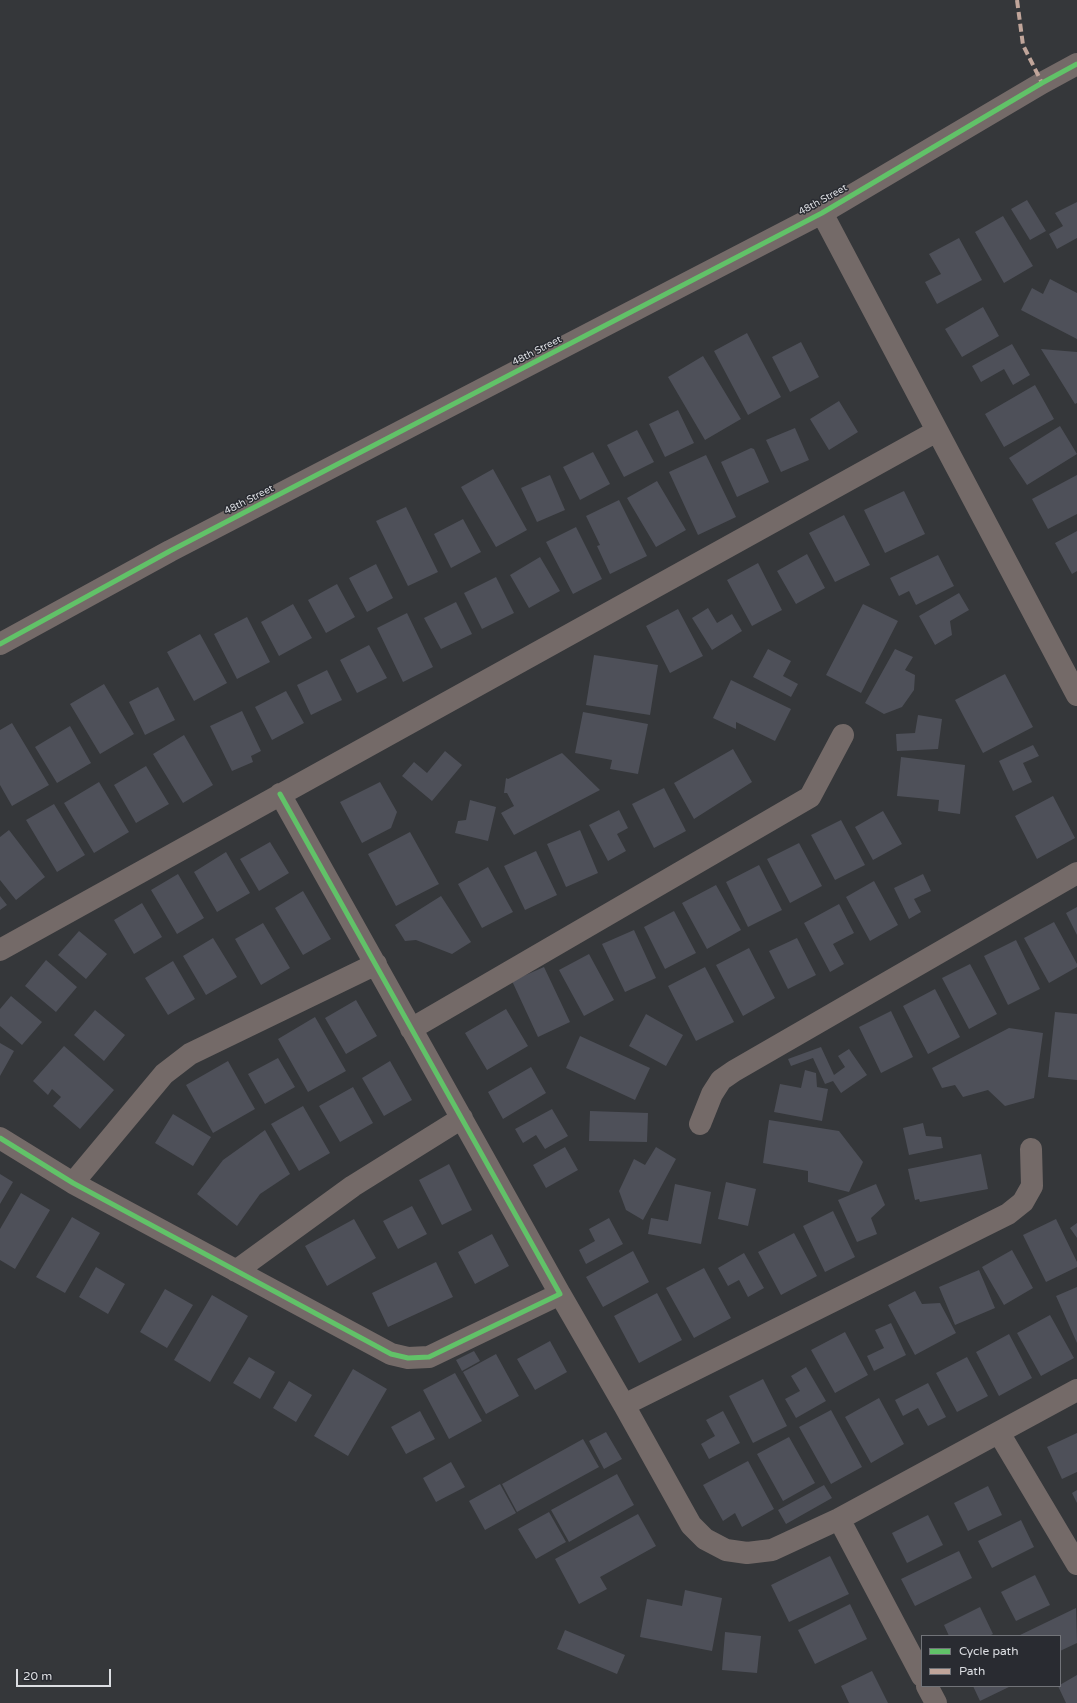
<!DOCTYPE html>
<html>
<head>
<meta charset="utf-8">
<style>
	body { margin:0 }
	#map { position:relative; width:1077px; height:1703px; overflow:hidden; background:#35373a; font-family:"Varela Round",sans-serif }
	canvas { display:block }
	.legend { position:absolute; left:921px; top:1635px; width:140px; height:52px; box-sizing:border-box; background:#292b31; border:1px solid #717378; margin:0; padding:5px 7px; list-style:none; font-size:12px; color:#dcdee2 }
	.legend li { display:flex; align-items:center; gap:8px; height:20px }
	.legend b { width:20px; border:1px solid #717378 }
	.scale { position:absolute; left:16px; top:1669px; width:95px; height:18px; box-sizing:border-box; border:2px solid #dcdee2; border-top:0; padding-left:5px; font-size:12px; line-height:14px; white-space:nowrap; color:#dcdee2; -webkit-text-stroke:3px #292b31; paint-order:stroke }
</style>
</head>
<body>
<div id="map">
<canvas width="1077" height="1703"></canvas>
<ul class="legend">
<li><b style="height:5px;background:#61c268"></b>Cycle path</li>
<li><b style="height:5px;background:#c0a59a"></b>Path</li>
</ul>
<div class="scale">20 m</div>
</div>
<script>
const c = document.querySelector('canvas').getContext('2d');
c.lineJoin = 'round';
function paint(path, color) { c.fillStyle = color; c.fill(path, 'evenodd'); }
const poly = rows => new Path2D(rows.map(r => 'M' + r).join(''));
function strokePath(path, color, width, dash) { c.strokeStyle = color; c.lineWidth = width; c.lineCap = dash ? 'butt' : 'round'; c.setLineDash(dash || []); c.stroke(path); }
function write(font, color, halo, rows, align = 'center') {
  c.font = font + ' "Varela Round",sans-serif'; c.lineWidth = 3; c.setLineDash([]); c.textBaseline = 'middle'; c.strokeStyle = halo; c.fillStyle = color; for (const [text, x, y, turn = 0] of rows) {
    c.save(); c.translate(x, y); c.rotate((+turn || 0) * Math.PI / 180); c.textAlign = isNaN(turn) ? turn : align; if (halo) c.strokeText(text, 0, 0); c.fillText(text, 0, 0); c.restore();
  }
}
const building = poly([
	[1027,200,1046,231,1030,240,1011,209],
	[1077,202,1077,238,1057,249,1049,234,1063,226,1055,213],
	[1003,216,1033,266,1004,283,975,232],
	[959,238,982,280,937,304,925,282,941,274,929,254],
	[1050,279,1077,293,1077,339,1021,310,1032,288,1043,294],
	[983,307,999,336,962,357,945,329],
	[747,333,781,397,748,415,714,351],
	[801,342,819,377,790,392,772,357],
	[1012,344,1030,375,1013,385,1004,369,981,382,972,366],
	[1041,349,1077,352,1077,403,1075,404],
	[703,356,741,419,705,440,668,377],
	[1035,385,1054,419,1004,447,985,414],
	[839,401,858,432,829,450,810,419],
	[678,410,694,443,665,457,649,424],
	[1060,426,1077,454,1027,485,1009,458],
	[795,428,809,460,781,472,766,440],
	[637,430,654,462,624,477,607,445],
	[751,448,754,449,769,482,737,497,721,462],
	[593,452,610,484,580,500,563,467],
	[706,455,736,517,698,535,669,472],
	[493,469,527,530,496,547,461,487],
	[550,475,565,510,537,522,521,488],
	[1077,475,1077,514,1048,529,1032,499],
	[657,481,686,530,656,547,627,498],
	[904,491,925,534,885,553,864,510],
	[619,500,647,556,610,574,597,546,600,545,586,516],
	[406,507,438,572,408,586,376,521],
	[844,515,870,565,835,582,809,533],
	[463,519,481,552,451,568,434,534],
	[576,527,602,579,573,594,546,542],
	[1077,531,1077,571,1072,574,1055,543],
	[807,554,825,588,796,604,777,571],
	[938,555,954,586,916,605,909,591,899,596,890,578],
	[540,557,560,591,529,608,510,575],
	[758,563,782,610,752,626,727,580],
	[376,564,393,598,367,612,349,578],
	[496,577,514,613,482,629,464,593],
	[337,584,355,617,326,633,308,600],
	[959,593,969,610,950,621,952,635,935,645,919,616],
	[456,602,472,634,441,649,424,618],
	[293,604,312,638,279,656,261,622],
	[863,604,898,621,861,693,826,675],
	[708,608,717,623,732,614,742,631,712,650,692,618],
	[678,609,703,656,670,673,646,626],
	[407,613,433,667,403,682,377,628],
	[247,617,270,662,237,679,214,634],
	[200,634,227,683,194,701,167,652],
	[369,645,387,678,357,693,340,660],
	[768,649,791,661,783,676,798,684,791,697,753,677],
	[895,649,913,657,905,670,915,675,914,690,902,707,884,714,865,703],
	[594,655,658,665,650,715,586,705],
	[327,670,342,700,311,715,297,685],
	[1005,674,1033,727,983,753,955,700],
	[731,680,791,709,775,741,736,722,736,729,713,718],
	[104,684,134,734,100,754,70,704],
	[158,687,175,720,145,735,129,702],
	[286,691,304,723,272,740,255,707],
	[242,711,261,751,251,756,253,762,232,771,210,726],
	[583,712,648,724,638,774,610,769,612,760,575,753],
	[918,715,942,719,938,749,897,751,896,734,915,733],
	[12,723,49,785,12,806,0,785,0,730],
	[70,726,91,763,57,783,35,747],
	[184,735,213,785,183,803,153,754],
	[1033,745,1039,756,1023,763,1032,782,1013,791,999,761],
	[733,749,752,782,694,819,674,783],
	[445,751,462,765,432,801,402,776,414,762,427,773],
	[562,753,600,790,514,835,501,813,514,806,507,793,504,793,506,778,508,779],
	[901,757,965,765,960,814,938,811,939,800,897,796],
	[146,766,169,804,136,823,114,785],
	[99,782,129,832,94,853,64,803],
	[380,782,397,812,391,828,362,843,340,802],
	[664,788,686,831,654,848,632,804],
	[1053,796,1075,838,1037,859,1015,816],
	[470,800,496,807,488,841,455,833,458,821,466,820],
	[54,804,85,855,57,872,26,820],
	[619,810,628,828,617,834,626,851,608,861,589,825],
	[883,811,902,844,873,860,855,827],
	[841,820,865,865,835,880,811,835],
	[9,830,45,877,16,900,0,880,0,837],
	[580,830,598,873,566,887,547,844],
	[410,832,439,884,396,906,368,854],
	[270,842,289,873,259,891,240,859],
	[799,843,822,886,790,903,767,859],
	[536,851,557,895,525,910,504,866],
	[226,852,250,893,217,912,194,872],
	[759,865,782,910,748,927,726,882],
	[488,867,513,912,482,928,458,884],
	[178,874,204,918,177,934,151,890],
	[923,874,931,891,914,899,921,912,909,919,894,888],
	[874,881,898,925,870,941,846,897],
	[716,885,741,930,707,949,682,903],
	[303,891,331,939,303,955,275,908],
	[0,896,7,905,0,910],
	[441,896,471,942,452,954,416,940,405,941,395,925],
	[142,903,162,937,134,954,114,920],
	[839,904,854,933,833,944,844,964,830,972,804,923],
	[1077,907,1077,935,1066,913],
	[674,911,696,953,665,969,644,927],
	[1054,922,1077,964,1077,967,1049,983,1024,938],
	[263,923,290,968,261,985,235,939],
	[634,930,656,978,625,992,602,944],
	[79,931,107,954,86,979,58,955],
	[213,938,237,977,206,995,183,956],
	[797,938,816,975,788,989,769,951],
	[1016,940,1040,989,1008,1005,984,956],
	[749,948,775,998,743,1016,716,965],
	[589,954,614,1000,584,1016,559,970],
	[46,960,77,987,56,1012,25,986],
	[173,961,195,999,168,1015,145,978],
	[970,964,997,1014,969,1029,942,978],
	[544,967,570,1022,538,1037,512,981],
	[705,967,734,1022,696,1041,668,986],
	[935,989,960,1037,928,1054,903,1006],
	[11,996,42,1022,22,1045,0,1026,0,1009],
	[356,1000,377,1036,346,1054,325,1018],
	[506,1009,528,1046,487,1070,465,1033],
	[95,1010,125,1035,104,1061,74,1035],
	[891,1011,913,1057,881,1073,859,1027],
	[1055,1012,1077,1014,1077,1080,1048,1077],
	[646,1014,683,1035,666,1066,629,1046],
	[315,1017,346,1071,308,1092,278,1039],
	[1009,1028,1043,1033,1034,1098,1005,1106,988,1090,963,1097,955,1085,942,1088,932,1068],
	[580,1036,650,1068,635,1100,566,1068],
	[0,1043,14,1051,0,1076],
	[64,1046,114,1090,80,1129,53,1106,61,1097,52,1089,48,1095,33,1081],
	[821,1047,834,1075,845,1067,838,1056,849,1049,867,1075,841,1093,833,1081,825,1084,813,1058,791,1066,788,1059],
	[278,1058,295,1087,265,1104,248,1074],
	[228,1061,255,1109,213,1133,186,1085],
	[390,1061,412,1100,384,1116,362,1078],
	[531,1067,546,1093,503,1119,488,1092],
	[805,1070,816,1073,817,1087,828,1089,822,1121,774,1112,780,1084,801,1088],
	[353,1087,373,1123,340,1142,319,1106],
	[303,1106,330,1153,299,1171,271,1124],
	[552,1109,568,1136,545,1149,536,1135,523,1143,515,1129],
	[590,1111,648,1113,647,1142,589,1141],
	[173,1114,211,1137,193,1166,155,1143],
	[769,1120,839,1131,863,1162,849,1192,808,1182,808,1171,763,1163],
	[923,1123,926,1136,941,1137,943,1148,909,1155,903,1128],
	[265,1130,290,1174,260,1194,237,1226,197,1194,223,1160],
	[565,1147,578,1170,546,1188,533,1165],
	[656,1147,676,1159,643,1220,626,1210,619,1191,634,1159,645,1165],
	[981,1154,988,1189,920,1202,919,1199,915,1200,908,1169],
	[449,1164,472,1210,442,1225,419,1180],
	[0,1174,13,1182,0,1204],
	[726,1182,756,1189,748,1226,718,1219],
	[675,1184,711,1192,701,1244,648,1234,651,1218,668,1221],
	[876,1184,885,1205,871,1218,877,1234,857,1242,838,1200],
	[21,1193,50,1210,15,1269,0,1260,0,1229],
	[412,1206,427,1234,398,1249,383,1221],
	[833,1211,855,1257,825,1272,803,1226],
	[72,1217,100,1233,65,1293,36,1277],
	[609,1218,623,1244,586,1264,579,1250,595,1241,589,1229],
	[354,1219,376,1258,327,1286,305,1246],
	[1056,1219,1077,1262,1077,1267,1046,1282,1023,1235],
	[1077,1223,1077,1238,1070,1228],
	[794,1233,817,1276,781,1295,758,1252],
	[492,1234,509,1266,475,1284,458,1252],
	[1012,1250,1033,1288,1004,1305,982,1267],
	[633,1251,649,1282,603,1307,586,1277],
	[744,1253,764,1288,748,1297,739,1280,728,1286,718,1268],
	[436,1262,453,1297,388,1327,372,1293],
	[96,1267,125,1284,108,1314,79,1297],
	[704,1268,731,1318,694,1338,666,1288],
	[979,1270,995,1308,955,1325,939,1287],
	[1077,1287,1077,1343,1056,1296],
	[165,1289,193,1305,167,1348,140,1332],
	[915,1291,922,1304,940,1303,956,1333,915,1355,888,1305],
	[657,1293,682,1340,639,1363,614,1316],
	[212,1295,248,1316,210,1382,174,1360],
	[1050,1315,1074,1358,1041,1376,1017,1333],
	[891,1323,906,1355,874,1371,867,1356,884,1348,875,1330],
	[845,1332,868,1375,835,1393,811,1350],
	[1009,1334,1032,1378,999,1396,976,1352],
	[550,1341,567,1372,535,1390,517,1359],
	[474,1351,480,1361,462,1371,456,1360],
	[496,1354,519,1396,486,1414,463,1372],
	[249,1357,275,1372,260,1399,233,1383],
	[967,1357,988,1396,957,1412,936,1373],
	[806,1367,826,1401,796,1418,785,1399,800,1391,791,1376],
	[353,1369,387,1389,348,1456,314,1436],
	[455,1373,482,1421,449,1439,423,1390],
	[763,1379,787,1426,753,1443,729,1396],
	[289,1381,312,1395,296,1422,273,1408],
	[928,1383,946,1417,928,1426,918,1408,903,1416,895,1400],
	[879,1398,904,1444,871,1463,845,1417],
	[831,1410,862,1467,831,1484,799,1427],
	[420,1411,435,1439,406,1454,391,1427],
	[723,1411,740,1443,709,1459,701,1444,715,1436,706,1420],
	[606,1432,622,1459,604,1469,589,1441],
	[1077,1433,1077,1472,1062,1479,1047,1447],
	[789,1437,815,1483,783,1501,757,1454],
	[583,1439,599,1467,517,1512,502,1484],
	[748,1461,774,1509,742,1527,735,1513,723,1521,703,1485],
	[451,1462,465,1487,436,1502,423,1478],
	[617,1474,634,1505,569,1542,551,1510],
	[500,1484,516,1513,485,1530,469,1501],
	[824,1485,832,1498,786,1524,778,1510],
	[988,1486,1002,1515,968,1531,954,1503],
	[1077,1490,1077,1503,1072,1493],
	[549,1512,566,1542,536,1559,518,1529],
	[638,1514,656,1546,600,1577,607,1589,579,1604,555,1559],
	[928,1515,943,1545,907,1563,892,1533],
	[1021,1520,1034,1547,992,1568,978,1541],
	[959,1551,972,1578,915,1606,901,1579],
	[830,1556,849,1594,789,1622,771,1585],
	[1035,1575,1050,1605,1016,1621,1001,1592],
	[685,1590,722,1598,712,1651,640,1637,647,1599,682,1606],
	[850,1604,867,1639,815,1664,798,1630],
	[980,1607,993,1634,989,1636,949,1636,944,1625],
	[1076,1608,1077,1643,1060,1651,1060,1636,1018,1636],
	[565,1630,625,1655,617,1674,557,1649],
	[725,1632,761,1636,757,1673,722,1670],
	[872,1671,888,1703,849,1703,841,1686],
	[1077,1675,1077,1703,1066,1703,1058,1686],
	[973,1686,1011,1686,980,1701]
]);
const minor = poly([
	[822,213,1077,695],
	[0,644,170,551,822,213,1042,83,1077,64],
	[0,950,937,431],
	[411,1029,810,797,843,735],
	[700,1124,712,1094,721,1080,734,1071,1077,873],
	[0,1138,73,1183,391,1354,408,1358,429,1357,560,1294,280,794],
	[73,1183,164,1074,190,1054,376,964],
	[236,1271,353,1186,462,1118],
	[560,1294,624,1405,1008,1214,1023,1202,1032,1186,1031,1149],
	[624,1405,691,1525,705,1539,726,1550,747,1553,772,1550,839,1519,1077,1390],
	[999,1433,1077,1564],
	[839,1519,922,1676],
	[927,1686,936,1703]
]);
const quiet = poly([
	[1017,0,1023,45,1042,83]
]);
const cycleway = poly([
	[0,644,170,551,822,213,1042,83,1077,64],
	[0,1138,73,1183,391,1354,408,1358,429,1357,560,1294,280,794]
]);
const streetNames = [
	["48th Street",823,200,-29],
	["48th Street",537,351,-27],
	["48th Street",249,500,-27]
];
paint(building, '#4e5059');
strokePath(minor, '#746a68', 22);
strokePath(quiet, '#c0a59a', 4, [8, 4]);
strokePath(cycleway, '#61c268', 5);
write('10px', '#dcdee2', '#292b31', streetNames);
</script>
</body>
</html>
